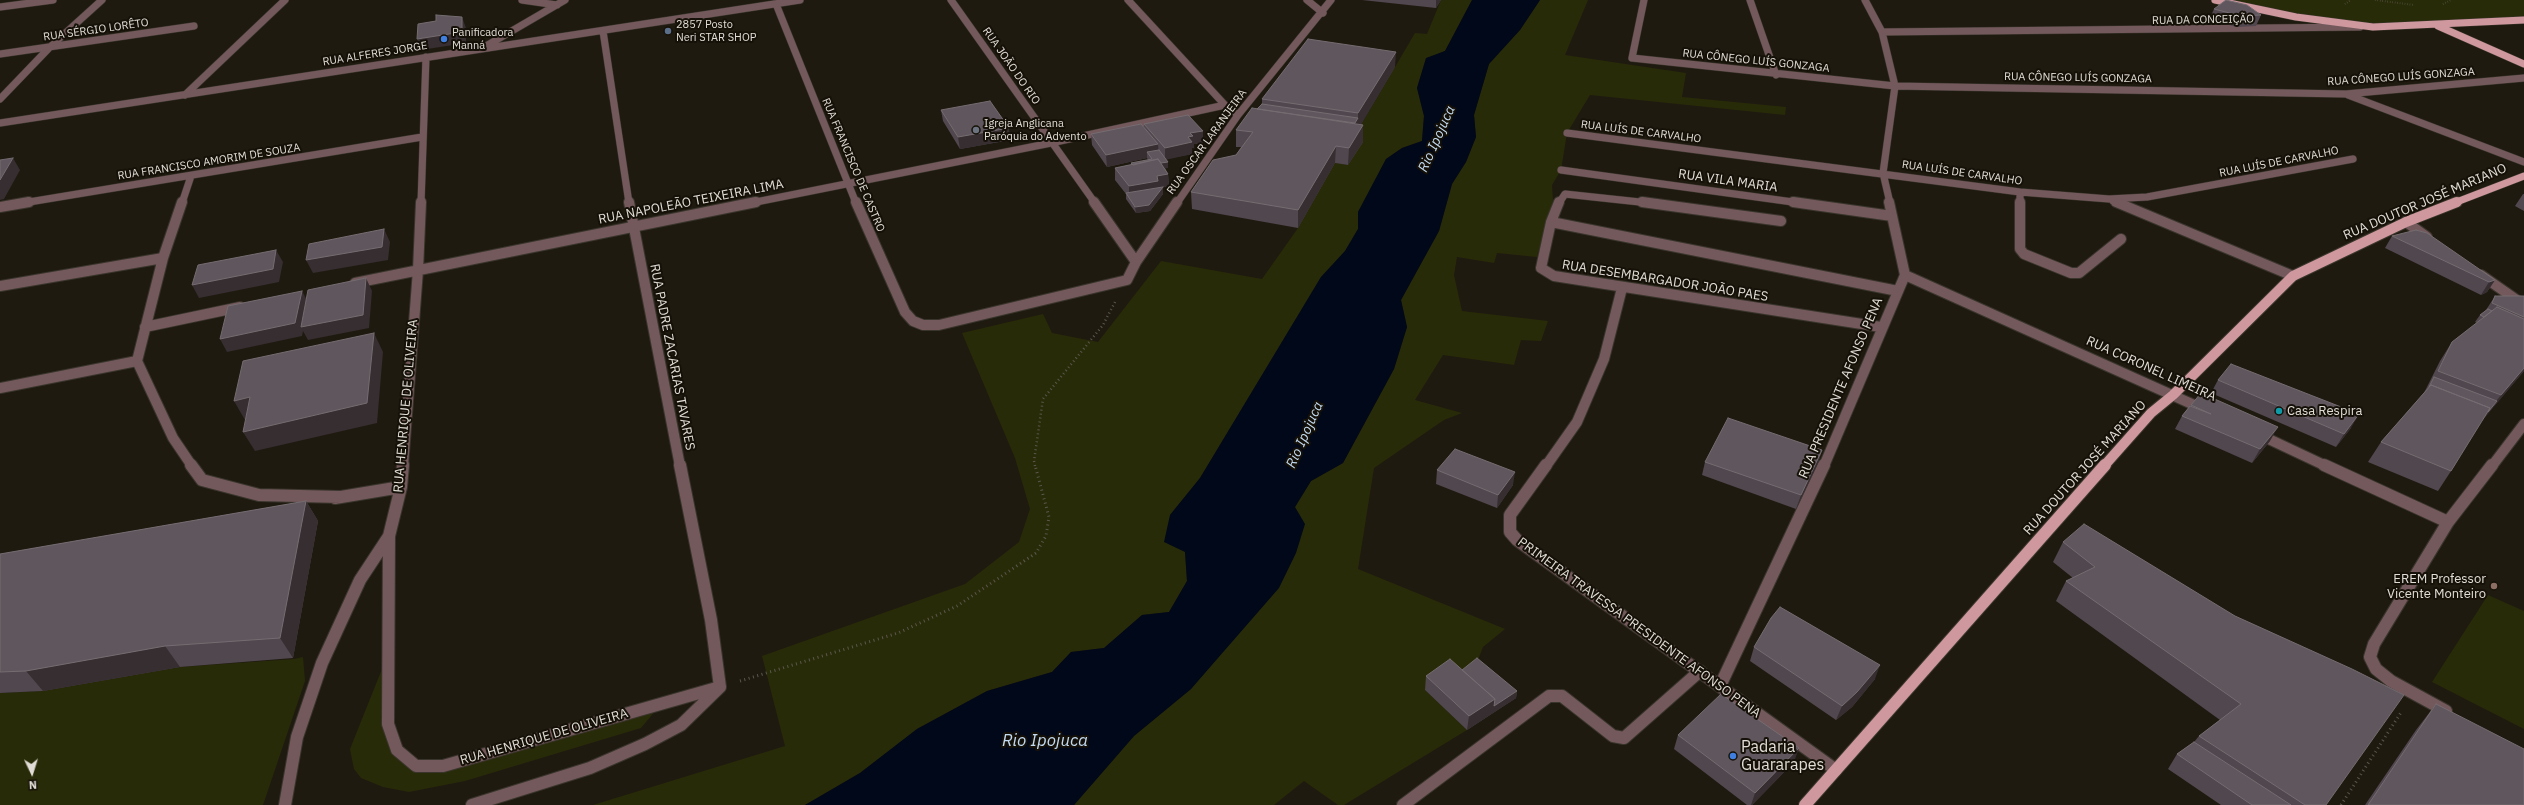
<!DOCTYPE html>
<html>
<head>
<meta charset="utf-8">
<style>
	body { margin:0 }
	#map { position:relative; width:2524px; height:805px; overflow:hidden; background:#1f1a10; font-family:"IBM Plex Sans",sans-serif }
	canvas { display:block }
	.north { position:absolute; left:12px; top:753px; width:40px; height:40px; -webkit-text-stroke:3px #161108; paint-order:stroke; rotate:176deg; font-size:11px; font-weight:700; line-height:16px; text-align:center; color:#e1ddd6 }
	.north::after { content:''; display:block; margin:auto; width:14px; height:18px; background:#e1ddd6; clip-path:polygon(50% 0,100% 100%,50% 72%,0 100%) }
</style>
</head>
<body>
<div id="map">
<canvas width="2524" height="805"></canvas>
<div class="north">N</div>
</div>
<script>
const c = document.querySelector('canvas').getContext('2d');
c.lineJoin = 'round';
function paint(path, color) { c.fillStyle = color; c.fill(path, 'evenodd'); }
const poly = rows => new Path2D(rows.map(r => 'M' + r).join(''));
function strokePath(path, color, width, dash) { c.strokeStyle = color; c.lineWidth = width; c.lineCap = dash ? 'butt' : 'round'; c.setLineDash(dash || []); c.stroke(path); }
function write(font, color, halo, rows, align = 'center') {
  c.font = font + ' "IBM Plex Sans",sans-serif'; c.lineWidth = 4; c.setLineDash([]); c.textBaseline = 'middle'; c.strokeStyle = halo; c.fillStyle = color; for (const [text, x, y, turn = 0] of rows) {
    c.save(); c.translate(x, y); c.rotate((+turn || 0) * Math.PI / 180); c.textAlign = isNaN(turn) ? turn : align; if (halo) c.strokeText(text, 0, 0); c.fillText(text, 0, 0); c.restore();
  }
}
const green = poly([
	[1441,0,1472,0,1445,51,1426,59,1417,88,1424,116,1422,141,1402,148,1386,159,1358,212,1358,229,1345,251,1321,277,1200,478,1170,515,1185,552,1187,581,1169,612,1142,615,1104,648,1071,652,1052,672,987,691,917,729,860,773,805,805,593,805,785,746,762,656,965,584,1019,542,1030,509,1015,458,962,333,1043,314,1052,333,1098,342,1161,261,1262,279,1298,228,1335,163,1348,165,1362,142,1358,130,1415,33,1427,34],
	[1540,0,1588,0,1565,55,1686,73,1682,97,1786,107,1785,115,1590,95,1567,133,1561,170,1552,185,1553,201,1537,257,1497,253,1494,263,1457,257,1454,275,1462,311,1548,321,1541,341,1521,340,1514,365,1443,355,1415,400,1462,413,1444,420,1374,468,1358,569,1505,629,1483,647,1476,665,1425,690,1467,730,1344,805,1338,805,1304,781,1274,805,1074,805,1134,736,1191,689,1224,650,1295,507,1311,481,1343,463,1394,369,1407,327,1401,300,1439,231,1452,184,1466,162,1476,137,1474,115,1489,64,1520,30],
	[2227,0,2524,0,2524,17,2372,24,2291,14],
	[2488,595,2524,611,2524,729,2432,682],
	[390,649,388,724,397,750,416,766,443,766,661,704,641,728,465,781,409,792,383,787,361,778,354,769,350,749],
	[303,657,305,681,263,805,0,805,0,693,43,691,180,667,294,659]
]);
const water = poly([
	[1472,0,1540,0,1520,30,1489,64,1474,115,1476,137,1466,162,1452,184,1439,231,1401,300,1407,327,1394,369,1343,463,1311,481,1295,507,1305,524,1296,553,1279,588,1191,689,1134,736,1074,805,805,805,860,773,917,729,987,691,1052,672,1071,652,1104,648,1142,615,1169,612,1187,581,1185,552,1164,542,1170,515,1200,478,1321,277,1345,251,1358,229,1358,212,1386,159,1402,148,1422,141,1424,116,1417,88,1426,58,1445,51]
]);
const pathFar2 = poly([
	[2375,0,2414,5],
	[2345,4,2351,0],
	[2443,4,2451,0]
]);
const pathFar1 = poly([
	[1035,466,1034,461,1043,399,1103,325,1115,302]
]);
const path = poly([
	[740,681,898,633,957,606,1036,553,1046,536,1049,517,1035,465],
	[2341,805,2402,711]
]);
const minorFar2 = poly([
	[522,0,557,5],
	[951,0,1095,203],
	[1128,0,1225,105],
	[1307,0,1323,13],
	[1644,0,1632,58,1895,86,2346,94,2524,78],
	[1750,0,1776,75],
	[1865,0,1882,32,1895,86,1883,173,1890,203],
	[776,4,856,203],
	[0,7,53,0],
	[603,31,629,203],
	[1882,32,2360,27],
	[486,46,565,0],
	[0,54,194,26],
	[185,95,285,0],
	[2348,95,2524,162],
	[0,99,50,47,102,0],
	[0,123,800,0],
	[1567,133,2020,192,2109,199,2147,197,2353,159],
	[1561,170,1800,203],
	[2020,192,2020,203],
	[2113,201,2118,203],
	[23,203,422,137],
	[182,203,191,176],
	[421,203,426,57],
	[751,203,1051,143,1225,105,1238,115],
	[1177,203,1238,115,1331,0],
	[1559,203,1565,194,1649,203]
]);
const minorFar1 = poly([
	[182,202,163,258,137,361,173,438,192,466],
	[629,202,680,466],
	[856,202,905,312,913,321,923,325,939,325,1127,280,1136,262,1177,202],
	[1094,202,1136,262],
	[1559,202,1551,222,1541,268,1554,276,1881,327],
	[1642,202,1781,221],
	[1793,202,1892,216],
	[2020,202,2020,249,2024,254,2071,273,2079,273,2121,239],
	[2116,202,2293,276],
	[0,207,29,202],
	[1551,222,1898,291],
	[2406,222,2427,237],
	[1905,275,2203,409],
	[2481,275,2524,305],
	[355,283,756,202],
	[0,286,163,258],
	[145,327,240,307],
	[0,388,137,361],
	[2258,434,2326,466],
	[403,466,418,270,421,202],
	[1546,466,1577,422,1604,359,1622,288],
	[1824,466,1905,275,1889,202],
	[2492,466,2524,424]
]);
const minor = poly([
	[191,465,202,480,259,495,341,497],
	[403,465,401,487,389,536,388,724,397,750,416,766,443,766,720,687],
	[680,465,711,620,720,687],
	[1546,465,1510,515,1510,532,1517,540,1836,770],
	[2324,465,2448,522],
	[335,498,401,487],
	[1720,686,1824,465],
	[2446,711,2391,681,2376,669,2370,657,2374,644,2448,522,2492,465],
	[285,805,297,737,322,663,360,580,389,536],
	[472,805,590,768,645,744,681,725,719,688],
	[1403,805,1549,696,1562,696,1613,736,1624,738,1700,671]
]);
const majorFar2 = poly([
	[2215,0,2296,17,2373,27,2524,20],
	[2438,26,2524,64],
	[2454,203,2524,176]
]);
const majorFar1 = poly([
	[2104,466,2151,413,2173,395,2293,276,2406,222,2457,202]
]);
const major = poly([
	[1805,805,2105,465]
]);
const wall = poly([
	[1362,0,1441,0,1436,8],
	[2214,9,2261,15,2256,26,2237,27,2209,20],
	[1395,67,1361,124,1363,125,1363,142,1348,165,1335,163,1298,228,1192,209,1191,192,1236,155,1241,147,1236,147,1236,130,1262,104,1262,99],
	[941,110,1010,140,960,149,943,121],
	[1144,124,1203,131,1203,143,1194,144,1194,148,1192,148,1192,154,1166,159,1168,168,1165,168,1168,174,1169,186,1158,188,1163,187,1163,194,1150,211,1136,213,1126,199,1126,194,1115,180,1115,168,1132,165,1131,163,1148,160,1147,158,1107,167,1092,145,1091,134,1144,128],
	[2523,194,2524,194,2524,211,2515,206],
	[2392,236,2495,280,2487,292,2481,295,2385,248],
	[2495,296,2524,296,2524,371,2482,420,2451,471,2438,491,2368,462,2381,442,2424,393,2440,361,2452,342,2477,323,2475,322,2480,315,2486,310],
	[2218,380,2351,428,2336,447,2211,393],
	[2191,405,2270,441,2252,463,2175,429,2182,416],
	[1822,450,1818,463,1796,509,1702,475,1705,462],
	[1437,470,1513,485,1497,508,1436,484],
	[306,501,318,521,293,658,180,667,43,691,0,693,0,554],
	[2063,542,2235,616,2326,805,2221,805,2168,769,2177,754,2194,742,2199,736,2220,720,2056,601,2066,581,2073,578,2053,562],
	[1754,647,1875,679,1852,707,1836,720,1750,661],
	[1462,670,1517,691,1516,698,1467,730,1425,690,1426,676],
	[2436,704,2524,805,2365,805,2416,730],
	[1678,735,1794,762,1752,805,1747,805,1674,749]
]);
const shadedWall = poly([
	[1436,0,1441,0,1436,8],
	[462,17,466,28,466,43,421,50,417,39],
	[1396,52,1395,67,1358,130,1358,113],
	[1358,118,1358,130,1352,128],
	[1363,125,1363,142,1348,165,1349,148],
	[1009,128,1010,140,960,149,958,137],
	[1203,131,1203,143,1194,144,1194,148,1192,148,1192,154,1165,160,1165,148,1188,137,1190,133],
	[1158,144,1159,156,1147,152,1147,158,1107,167,1106,155],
	[1336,146,1335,163,1298,228,1298,210],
	[13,158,20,170,4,199,0,200,0,180],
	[1168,162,1168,168,1136,175,1135,168],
	[1168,174,1169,186,1158,188,1129,198,1129,186,1157,176],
	[1163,187,1163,194,1150,211,1136,213,1135,207],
	[384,229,390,242,388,260,313,273,306,260],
	[276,250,283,262,279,282,199,298,192,285],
	[366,278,372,291,369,328,308,340,303,331,302,336,227,352,220,339,302,291,309,304],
	[2495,280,2487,292,2481,295,2489,282],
	[374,333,383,352,377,423,255,451,243,432],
	[2524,368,2524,371,2477,427,2486,414,2501,395],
	[250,397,261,417,245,420,234,401],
	[2359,414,2351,428,2336,447,2344,434],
	[2278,427,2270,441,2252,463,2260,449],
	[1822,450,1818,463,1796,509,1801,495],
	[1515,472,1513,485,1497,508,1498,495],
	[306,501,318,521,293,658,280,638],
	[165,646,180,667,43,691,26,671],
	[1880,665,1875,679,1852,707,1836,720,1842,706],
	[1517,691,1516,698,1467,730,1469,716,1495,699],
	[1799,748,1794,762,1752,805,1751,805,1755,793]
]);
const building = poly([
	[2226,0,2247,5,2261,15,2241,16,2214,9,2226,0],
	[436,15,462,17,462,32,417,39,418,24,436,21,436,15],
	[1308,39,1396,52,1358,113,1262,99,1308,39],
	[990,101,1009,128,958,137,941,110,990,101],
	[1262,104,1358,118,1355,123,1257,109,1262,104],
	[1252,108,1363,125,1349,148,1336,146,1298,210,1191,192,1213,160,1236,155,1253,132,1236,130,1252,108],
	[1188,115,1203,131,1190,133,1193,136,1188,137,1192,142,1165,148,1144,124,1188,115],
	[1141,124,1158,144,1106,155,1091,134,1141,124],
	[1159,150,1168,162,1161,163,1158,159,1133,165,1131,163,1152,159,1147,152,1159,150],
	[13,158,0,180,0,160,13,158],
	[1158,159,1168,174,1157,176,1158,181,1129,186,1115,168,1158,159],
	[1163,187,1149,205,1135,207,1126,193,1163,187],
	[384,229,382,247,306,260,309,244,384,229],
	[2416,230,2427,233,2495,280,2489,282,2392,236,2416,230],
	[276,250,273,269,192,285,198,265,276,250],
	[366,278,363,315,301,327,308,290,366,278],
	[302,291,295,323,220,339,228,306,302,291],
	[2495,296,2524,296,2524,317,2492,303,2495,296],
	[2497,307,2524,319,2524,368,2501,395,2438,371,2452,342,2497,307],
	[2488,309,2492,311,2484,317,2480,315,2488,309],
	[374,333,367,403,243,432,250,397,234,401,243,361,374,333],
	[2231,364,2359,414,2344,434,2218,380,2231,364],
	[2434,377,2497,401,2488,412,2490,408,2431,385,2429,387,2434,377],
	[2431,385,2490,408,2451,471,2381,442,2431,385],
	[2201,393,2278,427,2260,449,2182,416,2190,406,2211,414,2191,405,2201,393],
	[1728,418,1822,450,1801,495,1705,462,1728,418],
	[1455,449,1515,472,1498,495,1437,470,1455,449],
	[306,501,280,638,165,646,26,671,0,672,0,554,306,501],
	[2084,524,2235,616,2352,669,2404,695,2326,805,2305,805,2199,736,2241,704,2066,581,2095,567,2063,542,2084,524],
	[1780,607,1880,665,1857,692,1842,706,1754,647,1771,618,1780,607],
	[1477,658,1517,691,1494,706,1495,699,1462,670,1477,658],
	[1450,659,1495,699,1469,716,1426,676,1450,659],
	[1721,694,1799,748,1755,793,1678,735,1721,694],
	[2436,704,2524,749,2524,805,2368,805,2436,704],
	[2194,742,2291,805,2252,805,2177,754,2194,742]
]);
const markers = [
	[668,31,4,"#5c6f8a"],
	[444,39,4,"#3f7fe0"],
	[976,130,4,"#6b7280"],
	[2279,411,4,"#0f9aa8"],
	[2494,586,4,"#8d6e63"],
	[1733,756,4,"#3f7fe0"]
];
const farStreetnames = [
	["RUA DA CONCEIÇÃO",2203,20,-1],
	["RUA SÉRGIO LORÊTO",96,30,-8],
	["RUA ALFERES JORGE",375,54,-9],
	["RUA CÔNEGO LUÍS GONZAGA",1756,61,6],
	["RUA JOÃO DO RIO",1011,66,55],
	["RUA CÔNEGO LUÍS GONZAGA",2401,77,-4],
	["RUA CÔNEGO LUÍS GONZAGA",2078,78,1],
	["RUA LUÍS DE CARVALHO",1641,132,7],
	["RUA OSCAR LARANJEIRA",1207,142,-54],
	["RUA FRANCISCO AMORIM DE SOUZA",209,162,-9],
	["RUA LUÍS DE CARVALHO",2279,162,-11],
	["RUA FRANCISCO DE CASTRO",853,165,67],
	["RUA LUÍS DE CARVALHO",1962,173,8]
];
const farPoinames = [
	["2857 Posto",676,25],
	["Neri STAR SHOP",676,38],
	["Panificadora",452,33],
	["Manná",452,46],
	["Igreja Anglicana",984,124],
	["Paróquia do Advento",984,137]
];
const streetNames = [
	["RUA VILA MARIA",1728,181,8],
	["RUA NAPOLEÃO TEIXEIRA LIMA",691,202,-11],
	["RUA DOUTOR JOSÉ MARIANO",2425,202,-23],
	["RUA DESEMBARGADOR JOÃO PAES",1665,281,9],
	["RUA PADRE ZACARIAS TAVARES",672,357,79],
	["RUA CORONEL LIMEIRA",2151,369,24],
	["RUA PRESIDENTE AFONSO PENA",1841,388,-67],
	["RUA HENRIQUE DE OLIVEIRA",406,406,-85],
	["RUA DOUTOR JOSÉ MARIANO",2085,468,-48],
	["PRIMEIRA TRAVESSA PRESIDENTE AFONSO PENA",1639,628,36],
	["RUA HENRIQUE DE OLIVEIRA",544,737,-16]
];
const poiNames = [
	["Casa Respira",2287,411],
	["EREM Professor",2486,579,"right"],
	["Vicente Monteiro",2486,594,"right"]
];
const waterNames = [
	["Rio Ipojuca",1437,139,-66],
	["Rio Ipojuca",1305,435,-66]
];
const nearPoinames = [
	["Padaria",1741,747],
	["Guararapes",1741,765]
];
const nearWaternames = [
	["Rio Ipojuca",1045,741]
];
paint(green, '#282b08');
paint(water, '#000819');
strokePath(minorFar2, '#3a352c', 8);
strokePath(minorFar1, '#3a352c', 12);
strokePath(minor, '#3a352c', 14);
strokePath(majorFar2, '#3a352c', 8);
strokePath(majorFar1, '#3a352c', 12);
strokePath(major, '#3a352c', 14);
strokePath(pathFar2, '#5c574e', 2, [0.5, 2]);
strokePath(pathFar1, '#5c574e', 2.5, [1, 3]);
strokePath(path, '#5c574e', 3, [1, 3.5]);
strokePath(minorFar2, '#73595c', 7);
strokePath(minorFar1, '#73595c', 10);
strokePath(minor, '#73595c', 12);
strokePath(majorFar2, '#ce989e', 7);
strokePath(majorFar1, '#ce989e', 10);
strokePath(major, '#ce989e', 12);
paint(wall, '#51474f');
paint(shadedWall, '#362e30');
paint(building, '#60575e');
strokePath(building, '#746c70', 1);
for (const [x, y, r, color] of markers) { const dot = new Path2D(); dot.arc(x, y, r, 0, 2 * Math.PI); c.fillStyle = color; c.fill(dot); strokePath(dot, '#161108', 1.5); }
write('11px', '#e1ddd6', '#161108', farStreetnames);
write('11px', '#e1ddd6', '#161108', farPoinames, 'left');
write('13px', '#e1ddd6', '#161108', streetNames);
write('13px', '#e1ddd6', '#161108', poiNames, 'left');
write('italic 14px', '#c2dbf3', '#161108', waterNames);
write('16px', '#e1ddd6', '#161108', nearPoinames, 'left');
write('italic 17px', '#c2dbf3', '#161108', nearWaternames);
</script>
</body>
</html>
